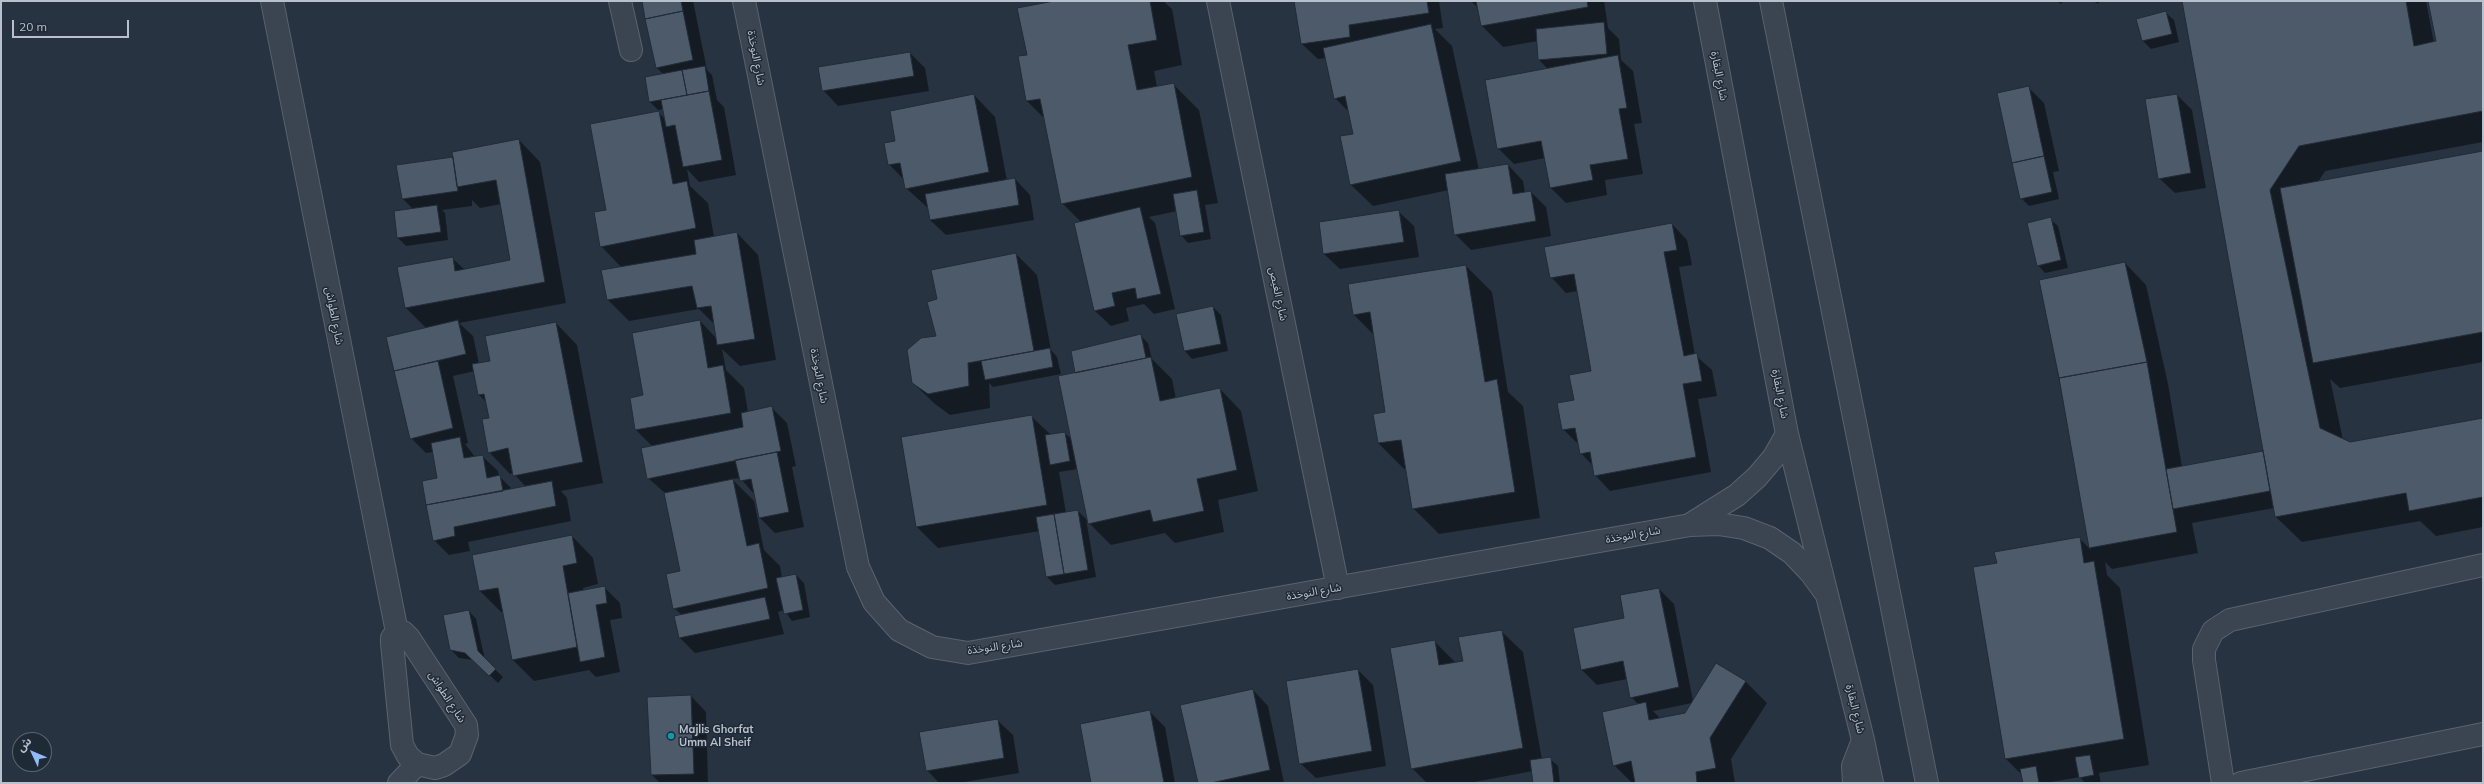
<!DOCTYPE html>
<html>
<head>
<meta charset="utf-8">
<style>
	body { margin:0 }
	#map { position:relative; width:2484px; height:784px; overflow:hidden; background:#273341; font-family:Mulish,"Noto Sans Arabic",sans-serif }
	canvas { display:block }
	.frame { position:absolute; inset:0; border:2px solid #b8c0cb; pointer-events:none }
	.north { position:absolute; left:12px; top:732px; width:40px; height:40px; box-sizing:border-box; background:#1f2a37; border:1px solid #5c6672; border-radius:50%; rotate:314deg; font-size:11px; font-weight:700; line-height:16px; text-align:center; color:#b8c0cb }
	.north::after { content:''; display:block; margin:auto; width:14px; height:18px; background:#91bcf7; clip-path:polygon(50% 0,100% 100%,50% 72%,0 100%) }
	.scale { position:absolute; left:12px; top:20px; width:117px; height:18px; box-sizing:border-box; border:2px solid #b8c0cb; border-top:0; padding-left:5px; font-size:12px; line-height:14px; white-space:nowrap; color:#b8c0cb; -webkit-text-stroke:3px #1f2a37; paint-order:stroke }
</style>
</head>
<body>
<div id="map">
<canvas width="2484" height="784"></canvas>
<div class="frame"></div>
<div class="north">ش</div>
<div class="scale">20 m</div>
</div>
<script>
const c = document.querySelector('canvas').getContext('2d');
c.lineJoin = 'round';
function paint(path, color) { c.fillStyle = color; c.fill(path, 'evenodd'); }
const poly = rows => new Path2D(rows.map(r => 'M' + r).join(''));
function strokePath(path, color, width, dash) { c.strokeStyle = color; c.lineWidth = width; c.lineCap = dash ? 'butt' : 'round'; c.setLineDash(dash || []); c.stroke(path); }
function write(font, color, halo, rows, align = 'center') {
  c.font = font + ' Mulish,"Noto Sans Arabic",sans-serif'; c.lineWidth = 3; c.setLineDash([]); c.textBaseline = 'middle'; c.strokeStyle = halo; c.fillStyle = color; for (const [text, x, y, turn = 0] of rows) {
    c.save(); c.translate(x, y); c.rotate((+turn || 0) * Math.PI / 180); c.textAlign = isNaN(turn) ? turn : align; if (halo) c.strokeText(text, 0, 0); c.fillText(text, 0, 0); c.restore();
  }
}
const shadow = poly([
	[643,1,693,1,707,70,712,75,717,100,724,107,736,175,699,182,687,169,690,186,708,203,714,237,737,233,758,255,776,360,740,366,722,349,726,370,744,388,748,412,772,408,787,423,796,466,792,467,804,527,775,533,760,518,755,495,740,478,732,479,754,501,764,550,780,566,782,578,796,575,804,583,810,617,792,621,784,610,778,612,784,634,695,653,680,638,676,617,682,615,674,608,681,571,665,493,648,478,653,447,636,430,631,399,644,396,700,321,717,339,715,325,699,309,629,321,608,300,622,268,601,246,607,211,658,112,665,119,664,109,658,110,650,102,646,78,664,75,657,68],
	[1059,1,1163,1,1172,9,1182,65,1154,71,1157,87,1173,84,1199,110,1218,203,1205,205,1211,239,1188,243,1181,235,1177,211,1149,217,1155,223,1175,309,1154,314,1144,304,1126,308,1129,321,1111,326,1095,311,1081,222,1062,203,1045,119,1027,101,1028,55],
	[1295,1,1439,1,1443,28,1435,29,1452,46,1479,170,1508,165,1523,181,1525,193,1531,192,1546,207,1551,236,1471,250,1455,234,1449,190,1373,206,1351,185,1341,137,1354,135,1350,113,1335,98,1326,58,1318,59,1302,44],
	[1471,1,1604,1,1608,28,1619,39,1621,60,1633,71,1642,123,1634,124,1643,174,1605,180,1607,195,1566,203,1551,188,1545,158,1514,164,1498,148,1548,69,1539,60,1538,41,1503,47,1482,26,1478,8],
	[2056,1,2063,1,2061,4],
	[2093,1,2100,1,2098,4],
	[2183,1,2426,1,2434,43,2437,42,2429,1,2483,1,2483,142,2325,171,2318,182,2483,152,2483,362,2340,388,2330,379,2343,440,2350,443,2483,419,2483,527,2436,536,2420,521,2302,542,2276,517,2274,508,2192,523,2198,553,2112,569,2105,562,2107,575,2120,588,2149,765,2099,773,2101,783,2085,783,2080,777,2045,783,2024,783,2022,775,2006,759,1998,564,2079,538,2091,550,2040,280,2125,263,2146,285,2168,384,2182,467,2262,452,2265,454],
	[2166,13,2174,20,2179,42,2151,49,2143,41,2138,20],
	[910,53,925,68,929,91,838,106,823,90],
	[2029,88,2044,103,2059,171,2053,172,2059,199,2029,206,2021,198],
	[974,95,995,117,1007,181,1015,179,1030,195,1034,220,946,235,930,220,929,209,906,188,904,180,889,164,896,142],
	[2177,95,2192,110,2206,188,2175,193,2159,178,2146,100],
	[519,140,540,162,566,303,459,323,473,336,479,364,491,362,556,323,577,345,603,483,561,491,567,498,571,521,468,542,470,551,449,555,434,540,438,479,433,452,426,453,411,438,387,338,426,328,406,308,452,258,465,270,511,260,501,204,480,208,472,200,472,206,442,210,445,213,448,240,406,246,398,238,395,212,413,209,403,199,454,158],
	[475,371,479,395,487,403,491,419,489,452,510,474,513,473,526,487,513,490,499,476,498,471,482,456,475,457,465,444,468,443,453,376],
	[1398,211,1414,226,1419,257,1340,269,1324,254,1320,223],
	[2050,219,2058,226,2068,268,2045,273,2038,265],
	[1672,224,1687,240,1692,265,1679,267,1695,355,1712,370,1717,396,1698,399,1711,472,1610,491,1595,475,1593,466,1581,453,1579,445,1563,429,1575,400,1593,372,1578,291,1566,293,1551,277],
	[1016,254,1037,275,1051,350,1057,357,1061,374,993,387,989,383,990,408,950,415,935,404,913,383,937,337,938,300],
	[1466,266,1492,292,1508,392,1523,406,1540,518,1439,534,1413,508,1407,468,1404,469,1378,443,1386,413,1374,335,1354,315],
	[1213,307,1221,315,1228,351,1192,359,1185,351],
	[1140,335,1148,343,1152,359,1172,379,1176,399,1220,389,1241,411,1258,491,1218,500,1224,532,1175,543,1165,533,1111,545,1089,523,1078,469,1059,472,1066,513,1078,511,1086,519,1096,577,1055,585,1047,577,1040,531,938,548,917,527,1032,417,1051,435,1065,433,1072,440,1076,374],
	[572,536,593,558,598,584,583,588,584,591,604,587,620,603,622,618,610,620,620,672,596,677,589,670,534,681,513,660,503,612,501,612,480,591,473,556],
	[1659,589,1674,604,1693,701,1745,681,1767,703,1731,759,1735,783,1632,783,1614,765,1639,705,1631,697,1627,679,1597,685,1582,670,1626,618],
	[1692,703,1685,714,1661,719,1653,711],
	[469,611,476,619,485,660,503,677,498,683,474,660,459,658,451,650],
	[1501,631,1523,652,1542,760,1550,759,1558,766,1560,783,1534,783,1533,771,1469,783,1427,783,1412,768,1434,641,1456,663,1464,662],
	[1358,670,1373,685,1386,766,1316,778,1300,763],
	[1253,690,1268,706,1284,783,1199,783],
	[691,696,706,712,708,783,660,783,652,775],
	[1149,711,1165,727,1175,783,1092,783],
	[997,720,1013,735,1019,773,958,783,939,783,927,770]
]);
const building = poly([
	[642,1,681,1,683,11,645,19,642,1],
	[1054,1,1150,1,1157,40,1128,45,1137,90,1174,83,1192,177,1061,204,1040,99,1026,101,1018,56,1027,55,1017,8,1054,1],
	[1294,1,1427,1,1429,13,1349,25,1350,37,1301,44,1294,1],
	[1476,1,1587,1,1588,7,1481,26,1476,1],
	[2182,1,2406,1,2414,46,2436,41,2428,1,2483,1,2483,111,2299,146,2270,190,2320,428,2350,442,2483,418,2483,497,2409,511,2406,493,2275,517,2182,1],
	[683,11,693,60,656,68,645,19,683,11],
	[2166,11,2172,34,2142,41,2136,19,2166,11],
	[1604,22,1607,54,1538,60,1536,29,1604,22],
	[1431,24,1461,161,1350,185,1340,136,1353,134,1345,96,1334,99,1323,48,1431,24],
	[910,52,914,76,822,91,818,67,910,52],
	[1618,55,1627,108,1619,109,1628,159,1590,165,1593,180,1550,188,1541,141,1497,149,1485,80,1618,55],
	[705,66,709,91,687,95,682,70,705,66],
	[682,70,687,95,649,102,645,77,682,70],
	[2029,86,2044,156,2012,163,1997,93,2029,86],
	[709,91,722,160,683,167,675,125,666,127,661,100,709,91],
	[974,94,989,172,905,189,900,163,888,165,884,143,895,141,890,111,974,94],
	[2177,94,2191,173,2158,179,2145,99,2177,94],
	[659,111,673,184,687,181,696,228,600,247,594,212,606,210,590,124,659,111],
	[519,139,545,282,405,308,397,267,453,257,455,271,510,260,496,180,457,187,452,152,519,139],
	[2483,151,2483,332,2313,363,2280,188,2483,151],
	[2044,156,2052,192,2020,199,2012,163,2044,156],
	[453,157,458,191,402,199,396,165,453,157],
	[1508,164,1513,194,1531,191,1536,221,1454,235,1445,174,1508,164],
	[1015,178,1019,205,930,220,925,194,1015,178],
	[1197,190,1204,232,1180,236,1173,194,1197,190],
	[437,205,441,232,397,238,394,211,437,205],
	[1140,207,1161,294,1137,299,1135,288,1112,293,1115,306,1094,311,1074,223,1140,207],
	[1399,210,1404,242,1323,254,1319,222,1399,210],
	[2051,217,2061,260,2037,266,2027,223,2051,217],
	[1672,223,1677,250,1664,252,1684,356,1697,353,1702,381,1683,384,1696,457,1594,476,1590,452,1580,454,1575,428,1562,430,1557,403,1574,400,1569,375,1591,371,1574,274,1550,278,1544,247,1672,223],
	[737,232,755,339,717,345,711,306,697,308,692,286,607,300,601,270,696,254,694,240,737,232],
	[1016,253,1034,351,968,363,969,386,928,394,912,383,907,350,921,338,936,336,927,302,937,299,931,270,1016,253],
	[2125,262,2147,362,2059,378,2039,280,2125,262],
	[1466,265,1485,382,1497,379,1515,492,1412,509,1401,440,1378,443,1373,414,1385,412,1370,312,1353,315,1348,284,1466,265],
	[1213,306,1221,344,1184,351,1176,314,1213,306],
	[458,320,466,354,394,371,386,337,458,320],
	[700,320,708,368,723,365,731,413,635,430,630,398,643,395,632,333,700,320],
	[556,322,583,462,513,476,508,448,488,453,482,419,489,418,484,394,478,395,472,364,490,361,485,336,556,322],
	[1141,334,1146,358,1075,373,1071,351,1141,334],
	[1050,348,1053,367,985,380,981,361,1050,348],
	[1151,357,1160,401,1220,388,1237,470,1197,479,1204,511,1153,522,1150,510,1088,524,1058,376,1151,357],
	[438,361,453,428,410,439,394,371,438,361],
	[2147,362,2177,532,2089,548,2059,378,2147,362],
	[772,406,781,451,647,479,641,448,743,427,741,413,772,406],
	[1032,415,1047,505,916,527,901,437,1032,415],
	[1065,432,1070,461,1050,465,1045,435,1065,432],
	[460,437,464,458,483,455,487,478,500,475,503,491,426,505,422,481,437,478,431,443,460,437],
	[2263,451,2270,491,2173,509,2166,469,2263,451],
	[777,452,789,512,759,518,751,479,740,481,735,460,777,452],
	[733,479,747,546,759,543,768,588,673,609,666,574,680,571,664,493,733,479],
	[552,481,556,506,454,527,455,536,433,541,426,505,552,481],
	[1078,510,1088,570,1064,574,1054,514,1078,510],
	[1054,514,1064,574,1046,577,1036,517,1054,514],
	[572,535,577,563,563,566,577,647,512,660,498,588,479,591,472,555,572,535],
	[2080,537,2084,563,2094,561,2124,739,2005,759,1973,567,1997,563,1994,552,2080,537],
	[796,574,803,610,784,614,776,578,796,574],
	[605,586,607,603,596,605,605,657,580,662,568,593,605,586],
	[1659,588,1679,687,1630,698,1623,661,1581,670,1573,628,1624,618,1620,595,1659,588],
	[765,597,770,619,679,638,674,616,765,597],
	[469,610,478,651,496,669,489,676,465,653,450,650,443,615,469,610],
	[1502,630,1523,748,1411,769,1390,648,1435,640,1439,665,1463,661,1458,637,1502,630],
	[1716,663,1746,681,1710,738,1716,768,1696,772,1697,783,1635,783,1631,761,1613,766,1602,712,1646,702,1649,720,1685,713,1716,663],
	[1358,669,1372,751,1299,764,1286,681,1358,669],
	[1253,689,1270,770,1211,783,1198,783,1180,705,1253,689],
	[691,695,694,774,651,775,647,697,691,695],
	[1150,710,1164,783,1091,783,1080,724,1150,710],
	[998,719,1004,758,926,771,919,732,998,719],
	[2090,755,2094,775,2079,778,2075,757,2090,755],
	[1551,757,1554,783,1533,783,1530,760,1551,757],
	[2036,766,2039,783,2023,783,2020,769,2036,766]
]);
const minor = poly([
	[272,1,397,632],
	[620,1,631,50],
	[744,1,858,567,874,602,899,630,932,647,968,653,1690,525,1718,524,1744,528,1770,538,1792,553,1811,573,1827,595],
	[1218,1,1338,588],
	[1705,1,1787,434,1863,740,1872,783],
	[1771,1,1927,783],
	[1691,524,1737,495,1757,477,1774,457,1787,434],
	[397,632,403,632,409,638,466,725,467,735,460,754,444,765,435,768,417,764,408,756,402,745,392,643,392,638,397,632],
	[399,783,417,764],
	[1854,783,1853,766,1863,740],
	[2223,783,2204,660,2204,649,2213,631,2230,620,2483,565],
	[2241,783,2483,734]
]);
const markers = [
	[671,736,4,"#0f9aa8"]
];
const streetNames = [
	["شارع النوخذة",756,58,79],
	["شارع البقارة",1719,76,79],
	["شارع الغيص",1278,294,78],
	["شارع الطواش",334,316,79],
	["شارع النوخذة",819,376,79],
	["شارع البقارة",1780,394,79],
	["شارع النوخذة",1633,535,-10],
	["شارع النوخذة",1314,592,-10],
	["شارع النوخذة",995,647,-8],
	["شارع الطواش",447,697,57],
	["شارع البقارة",1855,709,76]
];
const poiNames = [
	["Majlis Ghorfat",679,730],
	["Umm Al Sheif",679,743]
];
paint(shadow, '#0007');
paint(building, '#4d5a6a');
strokePath(building, '#212c39', 1);
strokePath(minor, '#59636e', 24);
strokePath(minor, '#3b4551', 22);
for (const [x, y, r, color] of markers) { const dot = new Path2D(); dot.arc(x, y, r, 0, 2 * Math.PI); c.fillStyle = color; c.fill(dot); strokePath(dot, '#1f2a37', 1.5); }
write('11px', '#b8c0cb', '#1f2a37', streetNames);
write('bold 11px', '#b8c0cb', '#1f2a37', poiNames, 'left');
</script>
</body>
</html>
